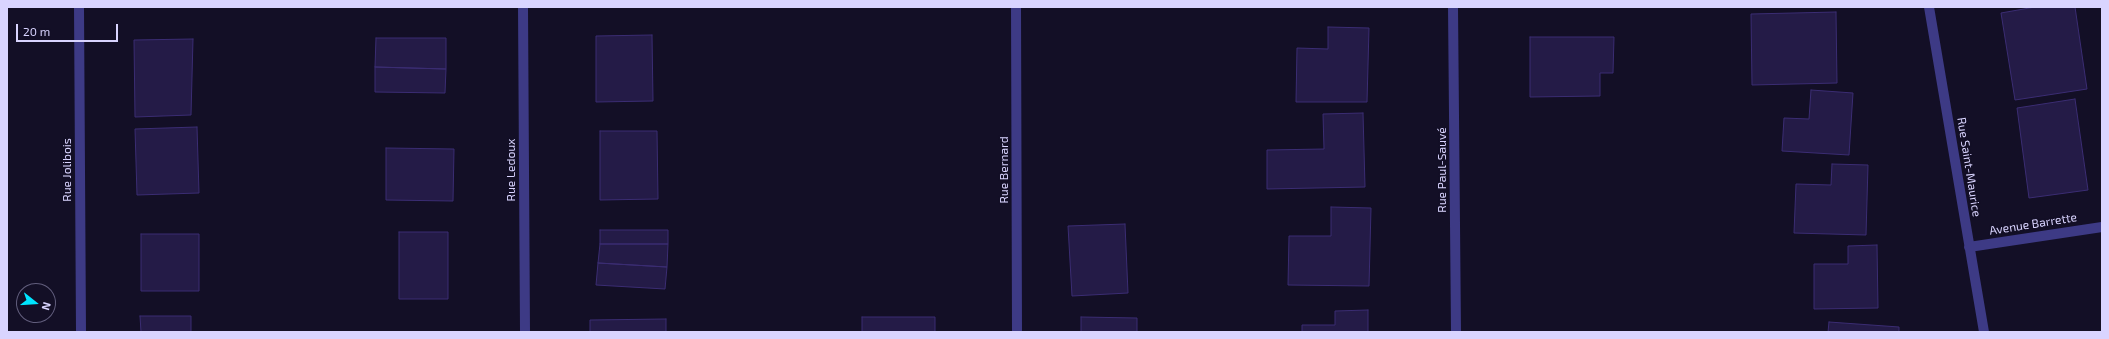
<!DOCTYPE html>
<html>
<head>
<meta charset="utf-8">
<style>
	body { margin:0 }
	#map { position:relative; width:2109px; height:339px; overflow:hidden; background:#130f26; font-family:"Exo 2",sans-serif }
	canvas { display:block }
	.frame { position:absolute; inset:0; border:8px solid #d9d4ff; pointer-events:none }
	.north { position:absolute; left:16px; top:283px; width:40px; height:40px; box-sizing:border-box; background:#130f26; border:1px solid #625e7d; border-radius:50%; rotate:107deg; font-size:11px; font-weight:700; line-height:16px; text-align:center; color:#d9d4ff }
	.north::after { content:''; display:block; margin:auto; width:14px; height:18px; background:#00e5ff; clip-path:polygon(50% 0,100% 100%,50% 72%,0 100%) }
	.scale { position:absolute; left:16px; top:24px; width:102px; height:18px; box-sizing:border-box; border:2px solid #d9d4ff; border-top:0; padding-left:5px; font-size:12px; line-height:14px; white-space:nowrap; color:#d9d4ff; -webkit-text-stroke:3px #130f26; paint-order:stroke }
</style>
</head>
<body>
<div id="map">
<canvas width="2109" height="339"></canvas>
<div class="frame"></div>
<div class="north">N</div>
<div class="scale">20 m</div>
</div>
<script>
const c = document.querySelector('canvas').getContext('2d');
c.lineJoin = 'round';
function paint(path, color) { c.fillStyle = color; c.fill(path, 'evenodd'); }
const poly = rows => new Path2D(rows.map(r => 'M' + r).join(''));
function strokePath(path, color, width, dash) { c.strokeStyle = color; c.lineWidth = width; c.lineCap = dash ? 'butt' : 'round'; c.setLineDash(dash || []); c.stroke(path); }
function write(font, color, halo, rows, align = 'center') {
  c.font = font + ' "Exo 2",sans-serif'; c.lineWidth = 3.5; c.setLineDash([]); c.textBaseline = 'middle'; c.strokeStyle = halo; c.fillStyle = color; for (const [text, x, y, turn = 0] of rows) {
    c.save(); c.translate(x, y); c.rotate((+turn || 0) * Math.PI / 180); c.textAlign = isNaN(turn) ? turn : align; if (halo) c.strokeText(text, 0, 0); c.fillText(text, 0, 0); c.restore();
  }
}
const building = poly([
	[2035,7,2075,7,2087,89,2015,100,2001,13,2035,7],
	[1836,12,1837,83,1752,85,1751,14,1836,12],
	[1328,27,1369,28,1367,102,1296,102,1297,48,1328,49,1328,27],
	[652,35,653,101,596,102,596,36,652,35],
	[1530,37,1614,37,1613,73,1600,73,1600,96,1530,97,1530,37],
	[376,38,446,38,446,69,375,67,376,38],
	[193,39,191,115,135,117,134,40,193,39],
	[375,67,446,69,445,93,375,92,375,67],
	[1811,90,1853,93,1849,155,1782,151,1784,118,1809,119,1811,90],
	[2075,99,2088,190,2029,198,2017,108,2075,99],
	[1363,113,1365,187,1267,189,1267,150,1324,149,1323,114,1363,113],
	[197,127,199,193,137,195,135,129,197,127],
	[600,131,657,131,658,199,600,200,600,131],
	[386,148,454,149,453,201,386,200,386,148],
	[1832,164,1868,165,1866,235,1794,233,1796,184,1831,185,1832,164],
	[1331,207,1371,208,1369,286,1288,285,1289,236,1331,236,1331,207],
	[1125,224,1128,293,1072,296,1068,226,1125,224],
	[600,230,668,230,668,244,600,244,600,230],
	[399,232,448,232,448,299,399,299,399,232],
	[141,234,199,234,199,291,141,291,141,234],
	[600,244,668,244,667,267,598,263,600,244],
	[1877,245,1878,308,1814,309,1814,264,1848,264,1848,246,1877,245],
	[598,263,667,267,665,289,596,285,598,263],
	[1368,310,1368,332,1302,332,1302,325,1335,325,1335,311,1368,310],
	[140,316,191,316,191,332,141,332,140,316],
	[862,317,935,317,935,332,862,332,862,317],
	[1081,317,1137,318,1137,332,1081,332,1081,317],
	[666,319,666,332,590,332,590,320,666,319],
	[1829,322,1899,327,1899,332,1828,332,1829,322]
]);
const minor = poly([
	[79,7,81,332],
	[523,7,525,332],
	[1016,7,1017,332],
	[1453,7,1456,332],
	[1929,7,1984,332],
	[1969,247,2102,227]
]);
const streetNames = [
	["Rue Saint-Maurice",1969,167,81],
	["Rue Jolibois",67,170,-90],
	["Rue Ledoux",511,170,-90],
	["Rue Bernard",1004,170,-90],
	["Rue Paul-Sauvé",1442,170,-90],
	["Avenue Barrette",2033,224,-9]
];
paint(building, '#241b47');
strokePath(building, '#3b2d73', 1);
strokePath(minor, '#3d3a85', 10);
write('12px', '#d9d4ff', '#130f26', streetNames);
</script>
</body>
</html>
